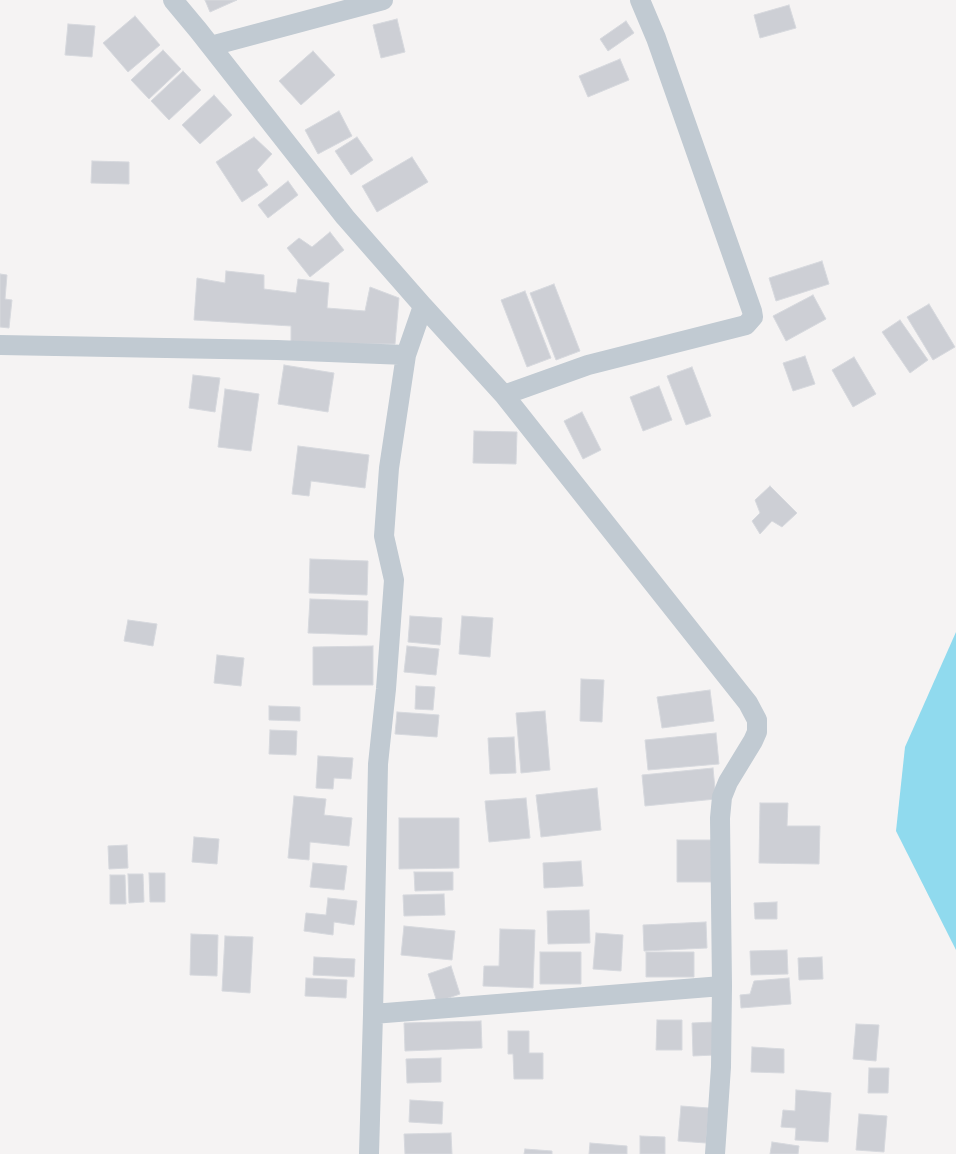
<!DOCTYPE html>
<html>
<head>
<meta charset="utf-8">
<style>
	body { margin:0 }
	canvas { display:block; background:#f5f3f3 }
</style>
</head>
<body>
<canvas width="956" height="1154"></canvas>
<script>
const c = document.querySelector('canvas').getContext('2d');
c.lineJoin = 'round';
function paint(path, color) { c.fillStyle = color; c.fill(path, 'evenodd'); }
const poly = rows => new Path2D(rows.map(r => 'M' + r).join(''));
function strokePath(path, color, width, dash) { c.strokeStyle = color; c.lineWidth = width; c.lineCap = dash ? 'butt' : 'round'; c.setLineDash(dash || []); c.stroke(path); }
const water = poly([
	[956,632,956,950,896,831,905,747]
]);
const building = poly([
	[205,0,237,0,210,12,205,0],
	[789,5,796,28,760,38,754,15,789,5],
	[135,16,160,45,128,72,103,43,135,16],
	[397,19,405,52,381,58,373,25,397,19],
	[626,21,634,33,608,51,600,39,626,21],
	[68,24,95,26,92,57,65,55,68,24],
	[163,50,181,69,149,99,131,80,163,50],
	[313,51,335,75,301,105,279,81,313,51],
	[620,59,629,80,588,97,579,76,620,59],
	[183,71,201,90,169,120,151,101,183,71],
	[214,95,232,115,200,144,182,125,214,95],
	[339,111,352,136,318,154,305,130,339,111],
	[254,137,272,154,257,170,268,185,242,202,216,162,254,137],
	[357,137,373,160,351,175,335,151,357,137],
	[412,157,428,182,377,212,362,186,412,157],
	[92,161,129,162,129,184,91,183,92,161],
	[288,181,298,195,268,218,258,205,288,181],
	[330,232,344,250,310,277,287,248,299,238,312,247,330,232],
	[822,261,829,284,776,301,769,278,822,261],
	[226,271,264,275,264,289,296,293,298,279,329,283,327,308,365,311,370,287,399,298,395,344,291,344,291,326,194,320,197,278,225,283,226,271],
	[0,274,7,275,5,299,12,300,9,328,0,327,0,274],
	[554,284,580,351,556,360,530,293,554,284],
	[525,291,551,358,527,367,501,300,525,291],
	[813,295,826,319,786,341,773,316,813,295],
	[929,304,955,347,933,360,907,317,929,304],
	[900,320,928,360,910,373,882,332,900,320],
	[805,356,815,384,793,391,783,363,805,356],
	[854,357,876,394,853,407,832,370,854,357],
	[284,365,334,373,328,412,278,404,284,365],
	[692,367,711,416,686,425,667,376,692,367],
	[193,375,220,378,215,412,189,408,193,375],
	[659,386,672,420,643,431,630,397,659,386],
	[225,389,259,394,251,451,218,447,225,389],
	[582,412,601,450,583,459,564,421,582,412],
	[474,431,517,432,516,464,473,463,474,431],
	[298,446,369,455,365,488,311,481,309,496,292,494,298,446],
	[770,486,797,513,782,527,772,521,760,534,752,521,760,513,755,500,770,486],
	[310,559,368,561,367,595,309,593,310,559],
	[310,599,368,601,367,635,308,633,310,599],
	[410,616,442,618,440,645,408,642,410,616],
	[462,616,493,618,490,657,459,654,462,616],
	[128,620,157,624,153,646,124,641,128,620],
	[373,646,373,685,313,685,313,647,373,646],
	[407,646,439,649,436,675,404,672,407,646],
	[217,655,244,658,241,686,214,683,217,655],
	[581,679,604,680,602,722,580,721,581,679],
	[416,686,435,687,433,710,415,709,416,686],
	[710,690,714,721,662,728,657,697,710,690],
	[269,706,300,707,300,721,269,720,269,706],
	[545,711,550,770,521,773,516,713,545,711],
	[397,712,439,715,437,737,395,734,397,712],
	[270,730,297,731,296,755,269,754,270,730],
	[716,733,719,764,648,770,645,740,716,733],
	[514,737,516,773,490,774,488,738,514,737],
	[318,756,353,758,351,779,334,778,333,789,316,788,318,756],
	[713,768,716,799,645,806,642,775,713,768],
	[597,788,601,830,541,837,536,795,597,788],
	[294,796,326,799,324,815,352,818,349,846,310,842,309,860,288,858,294,796],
	[526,798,530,838,489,842,485,801,526,798],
	[760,803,788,803,787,826,820,826,819,864,759,863,760,803],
	[399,818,459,818,459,868,399,869,399,818],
	[194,837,219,839,217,864,192,862,194,837],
	[677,840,715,840,715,882,677,882,677,840],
	[127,845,128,868,109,869,108,846,127,845],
	[581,861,583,886,544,888,543,863,581,861],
	[313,863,347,866,344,890,310,887,313,863],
	[414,872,453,872,453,890,415,891,414,872],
	[149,873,165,873,165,902,150,902,149,873],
	[128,874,143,874,144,902,129,903,128,874],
	[110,875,125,875,126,904,110,904,110,875],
	[444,894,445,915,404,916,403,895,444,894],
	[328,898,357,901,354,925,334,922,333,935,304,931,306,913,326,915,328,898],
	[777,902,777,919,755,919,754,903,777,902],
	[589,910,590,943,548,944,547,911,589,910],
	[706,922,707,948,644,951,643,925,706,922],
	[404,926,455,931,452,960,401,955,404,926],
	[500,929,535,930,533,988,483,986,484,966,499,966,500,929],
	[596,933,623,935,621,971,593,969,596,933],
	[191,934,218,935,217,976,190,975,191,934],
	[225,936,253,937,250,993,222,991,225,936],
	[787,950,788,974,751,975,750,951,787,950],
	[540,952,581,952,581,984,540,984,540,952],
	[646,952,694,952,694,977,646,977,646,952],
	[314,957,355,959,354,977,313,975,314,957],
	[822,957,823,979,799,980,798,958,822,957],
	[451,966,460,994,437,1002,428,974,451,966],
	[306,978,347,980,346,998,305,996,306,978],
	[789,978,791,1004,741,1008,740,995,750,994,754,981,789,978],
	[657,1020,682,1020,682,1050,656,1050,657,1020],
	[481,1021,482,1048,405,1051,404,1023,481,1021],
	[715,1022,715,1055,693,1056,692,1023,715,1022],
	[856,1024,879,1025,876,1061,853,1059,856,1024],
	[508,1031,529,1031,529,1053,543,1053,543,1079,514,1079,513,1054,508,1054,508,1031],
	[752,1047,784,1049,784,1073,751,1072,752,1047],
	[441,1058,441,1082,407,1083,406,1059,441,1058],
	[869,1068,889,1068,888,1093,868,1093,869,1068],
	[796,1090,831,1093,828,1142,795,1140,796,1128,781,1127,783,1110,795,1111,796,1090],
	[410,1100,443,1102,442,1124,409,1122,410,1100],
	[681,1106,709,1108,706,1143,678,1141,681,1106],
	[859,1114,887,1116,884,1152,856,1150,859,1114],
	[451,1133,452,1154,405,1154,404,1134,451,1133],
	[640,1136,665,1137,665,1154,640,1154,640,1136],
	[772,1142,799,1146,798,1154,770,1154,772,1142],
	[590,1143,627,1146,627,1154,589,1154,590,1143],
	[525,1149,552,1151,552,1154,524,1154,525,1149]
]);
const minor = poly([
	[173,0,198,30,345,217,423,306,406,355,389,468,384,536,394,580,386,689,378,764,373,1014,369,1154],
	[211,46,383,0],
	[423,306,504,395,748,703,757,720,757,732,753,741,728,782,722,797,720,818,722,986,721,1067,715,1154],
	[0,345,277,350,406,355],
	[504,395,588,365,746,325,753,317,752,311,656,38,640,0],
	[373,1014,722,986]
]);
paint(water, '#90daee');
paint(building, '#cdcfd5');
strokePath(building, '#d7d9de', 1);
strokePath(minor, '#c1cad2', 20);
</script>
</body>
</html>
